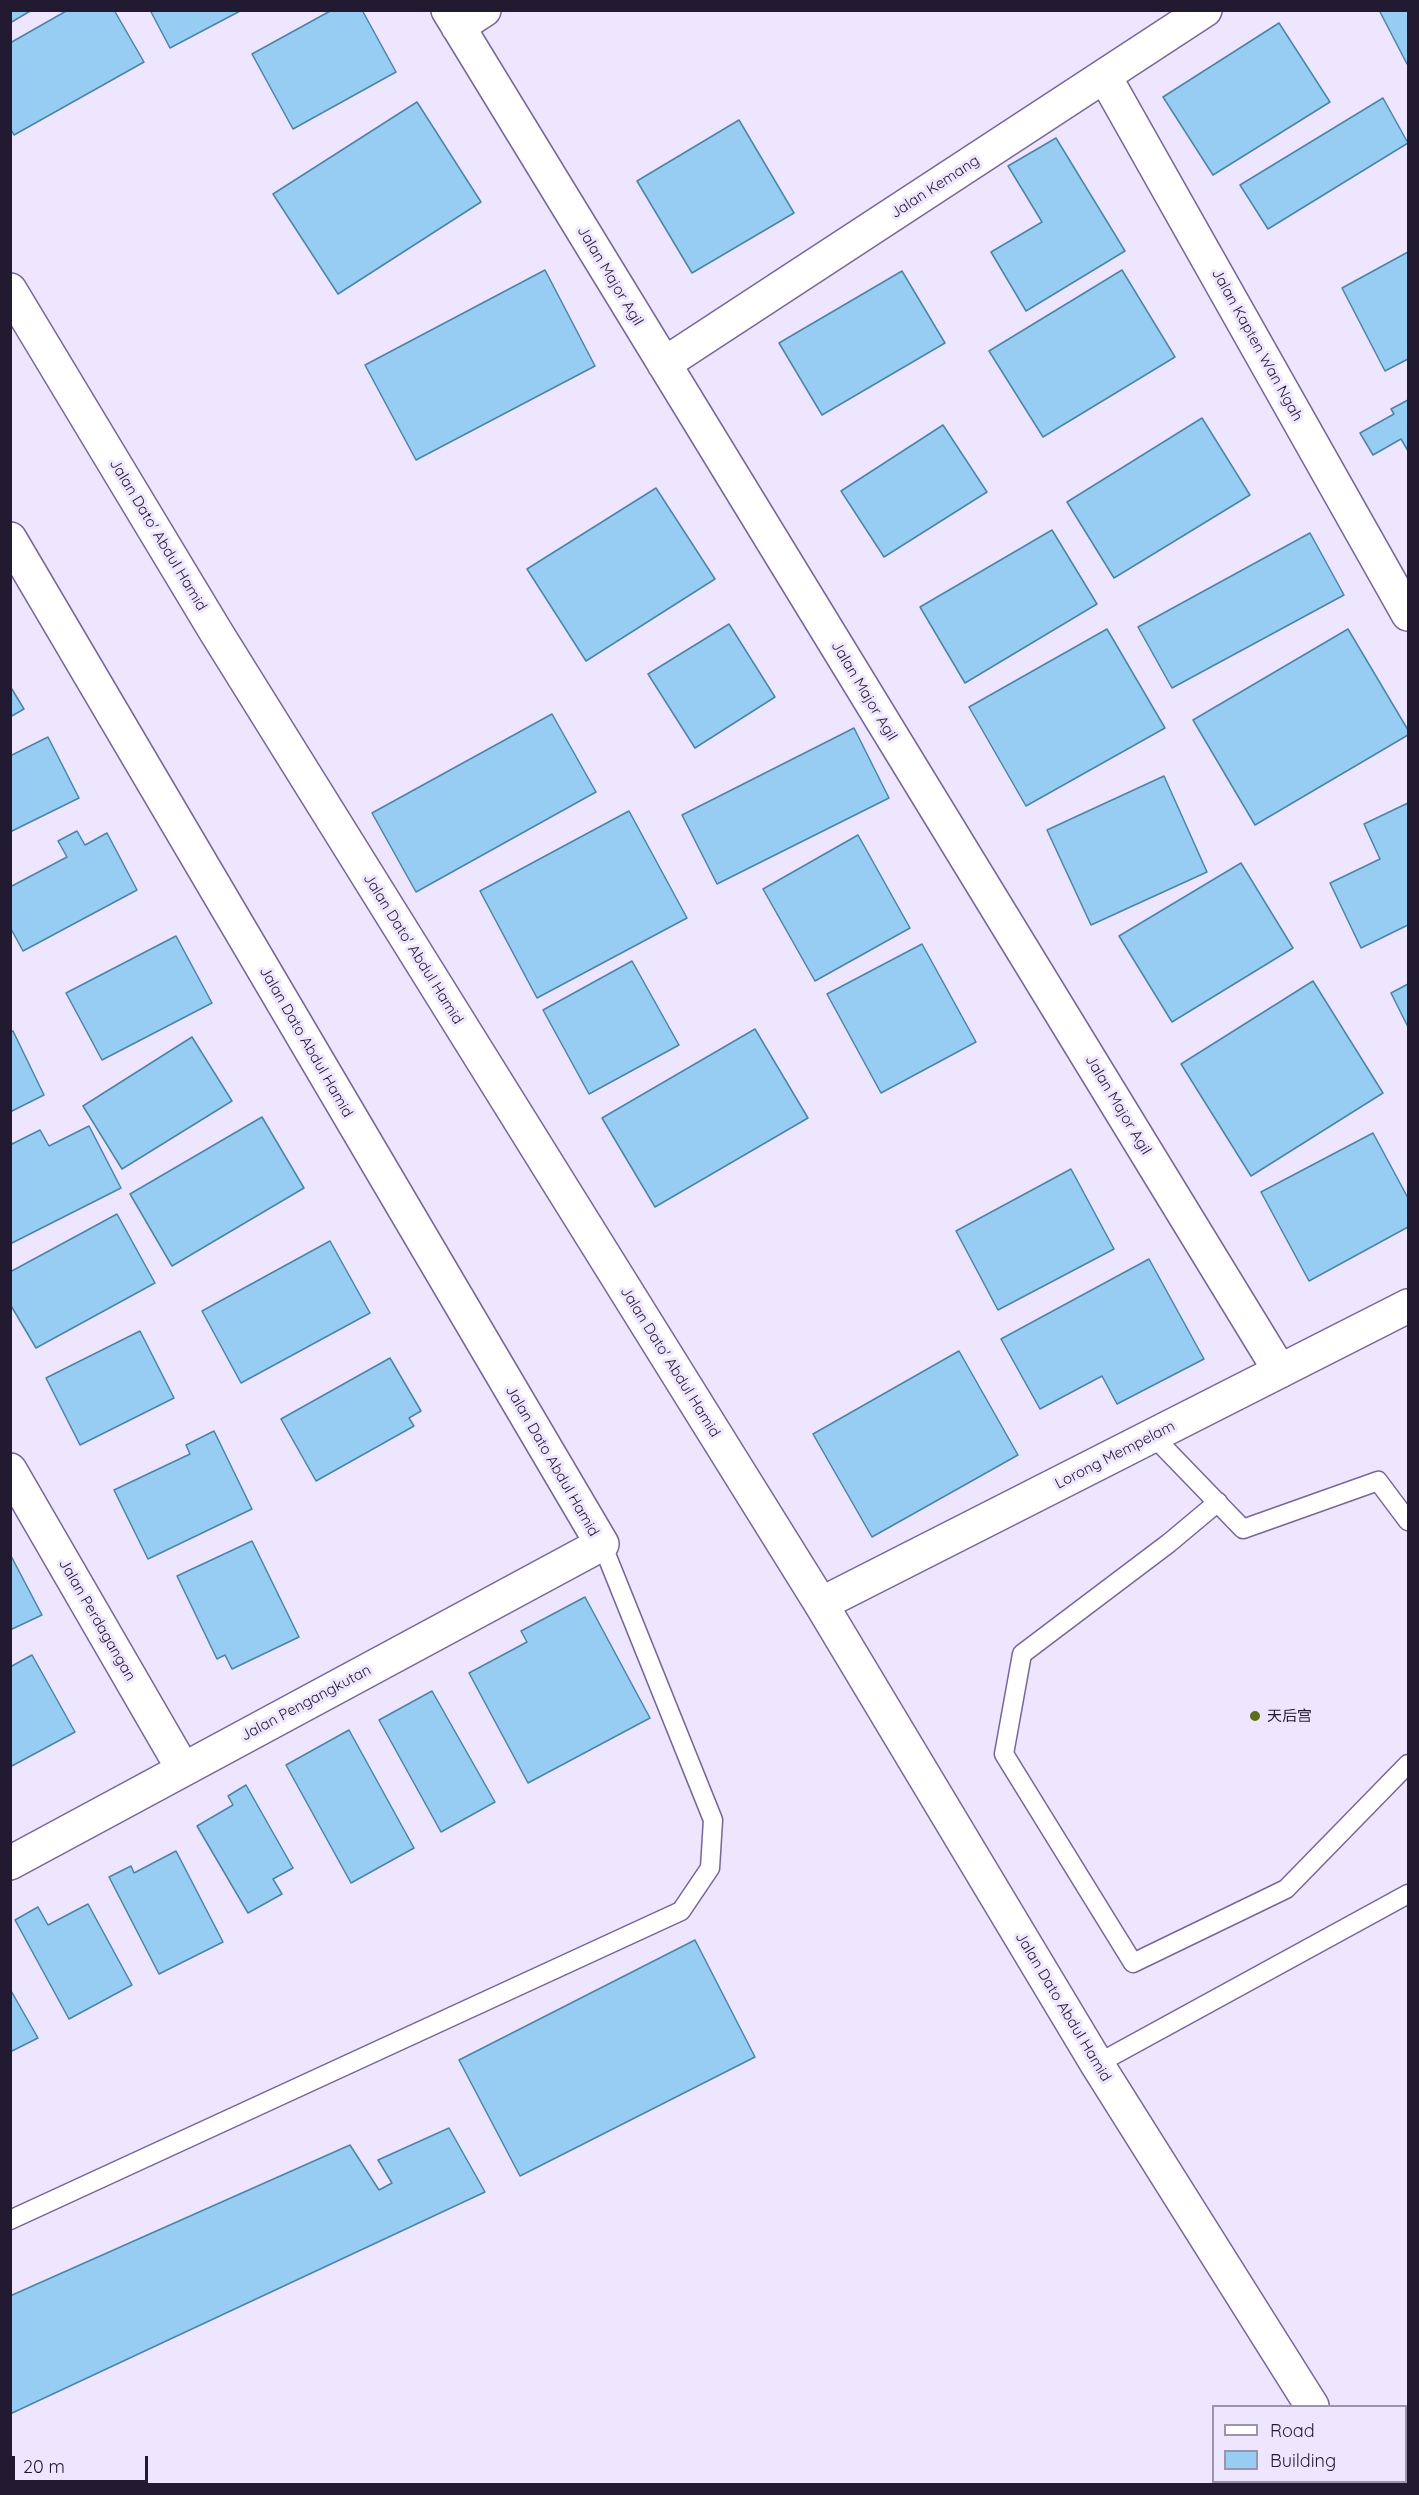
<!DOCTYPE html>
<html>
<head>
<meta charset="utf-8">
<style>
	body { margin:0 }
	#map { position:relative; width:1419px; height:2495px; overflow:hidden; background:#eee6fe; font-family:Quicksand,sans-serif }
	canvas { display:block }
	.frame { position:absolute; inset:0; border:12px solid #221a30; pointer-events:none }
	.legend { position:absolute; left:1212px; top:2405px; width:195px; height:78px; box-sizing:border-box; background:#eee6fe; border:2px solid #9c94ac; margin:0; padding:8px 10px; list-style:none; font-size:18px; color:#221a30 }
	.legend li { display:flex; align-items:center; gap:12px; height:30px }
	.legend b { width:30px; border:2px solid #9c94ac }
	.scale { position:absolute; left:12px; top:2456px; width:136px; height:27px; box-sizing:border-box; border:3px solid #221a30; border-top:0; padding-left:8px; font-size:18px; line-height:21px; white-space:nowrap; color:#221a30; -webkit-text-stroke:4px #eee6fe; paint-order:stroke }
</style>
</head>
<body>
<div id="map">
<canvas width="1419" height="2495"></canvas>
<div class="frame"></div>
<ul class="legend">
<li><b style="height:8px;background:#fff"></b>Road</li>
<li><b style="height:16px;background:#98cdf3"></b>Building</li>
</ul>
<div class="scale">20 m</div>
</div>
<script>
const c = document.querySelector('canvas').getContext('2d');
c.lineJoin = 'round';
function paint(path, color) { c.fillStyle = color; c.fill(path, 'evenodd'); }
const poly = rows => new Path2D(rows.map(r => 'M' + r).join(''));
function strokePath(path, color, width, dash) { c.strokeStyle = color; c.lineWidth = width; c.lineCap = dash ? 'butt' : 'round'; c.setLineDash(dash || []); c.stroke(path); }
function write(font, color, halo, rows, align = 'center') {
  c.font = font + ' Quicksand,"Noto Sans SC",sans-serif'; c.lineWidth = 6; c.setLineDash([]); c.textBaseline = 'middle'; c.strokeStyle = halo; c.fillStyle = color; for (const [text, x, y, turn = 0] of rows) {
    c.save(); c.translate(x, y); c.rotate((+turn || 0) * Math.PI / 180); c.textAlign = isNaN(turn) ? turn : align; if (halo) c.strokeText(text, 0, 0); c.fillText(text, 0, 0); c.restore();
  }
}
const building = poly([
	[10,10,32,10,10,23,10,10],
	[68,10,114,10,144,62,14,135,10,128,10,43,68,10],
	[150,10,242,10,170,48,150,10],
	[332,10,362,10,396,72,293,129,252,54,332,10],
	[1379,10,1408,10,1408,63,1407,64,1379,10],
	[1279,23,1330,102,1213,175,1163,97,1279,23],
	[1383,98,1408,143,1268,229,1240,185,1383,98],
	[417,102,481,202,338,294,273,194,417,102],
	[739,120,794,213,692,273,637,181,739,120],
	[1056,138,1125,251,1026,311,991,252,1042,222,1008,166,1056,138],
	[1408,252,1408,359,1385,371,1342,288,1408,252],
	[545,270,595,366,416,460,365,365,545,270],
	[1122,270,1175,357,1043,437,989,351,1122,270],
	[902,271,945,343,822,415,779,343,902,271],
	[1408,400,1408,451,1401,439,1373,455,1360,433,1394,414,1391,409,1408,400],
	[1202,418,1250,495,1114,578,1067,502,1202,418],
	[943,425,987,492,884,557,841,491,943,425],
	[656,488,715,579,586,661,527,569,656,488],
	[1052,530,1097,604,965,683,920,607,1052,530],
	[1310,533,1344,595,1172,688,1138,627,1310,533],
	[729,624,775,697,695,748,648,674,729,624],
	[1107,629,1165,728,1026,806,969,707,1107,629],
	[1348,629,1408,730,1408,735,1255,825,1193,720,1348,629],
	[10,686,24,709,10,717,10,686],
	[552,714,596,792,416,892,372,813,552,714],
	[854,728,889,798,717,884,682,815,854,728],
	[48,737,79,798,10,832,10,756,48,737],
	[1164,776,1207,872,1091,925,1047,830,1164,776],
	[1408,803,1408,925,1361,948,1330,883,1380,859,1364,824,1408,803],
	[629,811,687,918,537,998,480,891,629,811],
	[77,831,85,845,107,833,137,890,23,951,10,927,10,887,67,857,58,841,77,831],
	[858,835,910,928,815,981,763,889,858,835],
	[1241,863,1293,948,1172,1022,1119,936,1241,863],
	[176,936,212,1003,102,1060,66,993,176,936],
	[922,944,976,1042,881,1093,827,994,922,944],
	[632,961,679,1045,589,1094,543,1010,632,961],
	[1313,981,1383,1093,1251,1176,1181,1064,1313,981],
	[1408,984,1408,1027,1391,993,1408,984],
	[755,1029,808,1118,655,1207,602,1118,755,1029],
	[13,1031,44,1095,10,1112,10,1032,13,1031],
	[192,1037,232,1101,122,1169,83,1106,192,1037],
	[262,1117,304,1188,172,1266,130,1194,262,1117],
	[89,1126,121,1188,10,1244,10,1145,40,1130,49,1146,89,1126],
	[1373,1133,1408,1198,1408,1227,1309,1281,1261,1192,1373,1133],
	[1071,1169,1114,1249,998,1310,956,1231,1071,1169],
	[117,1214,155,1283,36,1348,10,1304,10,1272,117,1214],
	[330,1241,370,1313,241,1383,202,1311,330,1241],
	[1149,1259,1204,1359,1117,1404,1102,1376,1040,1409,1001,1339,1149,1259],
	[140,1331,174,1398,80,1445,46,1378,140,1331],
	[959,1351,1018,1455,872,1537,813,1434,959,1351],
	[390,1358,421,1411,409,1418,414,1426,316,1481,281,1419,390,1358],
	[214,1431,252,1509,148,1559,114,1490,190,1454,186,1445,214,1431],
	[252,1541,299,1637,232,1669,225,1655,217,1659,177,1576,252,1541],
	[10,1554,42,1615,10,1630,10,1554],
	[585,1597,650,1718,528,1783,469,1673,527,1642,521,1631,585,1597],
	[32,1655,75,1732,10,1767,10,1667,32,1655],
	[432,1691,495,1802,441,1832,379,1720,432,1691],
	[349,1730,414,1848,351,1883,286,1765,349,1730],
	[246,1785,293,1868,273,1879,282,1894,248,1913,197,1826,233,1805,228,1796,246,1785],
	[176,1851,223,1942,159,1974,109,1877,131,1866,134,1873,176,1851],
	[88,1904,132,1985,69,2019,15,1920,38,1907,48,1925,88,1904],
	[695,1940,755,2057,520,2176,459,2060,695,1940],
	[10,1989,38,2038,10,2052,10,1989],
	[449,2128,485,2192,10,2414,10,2296,350,2145,379,2190,392,2183,378,2160,449,2128]
]);
const service = poly([
	[1153,1436,1243,1529,1378,1481,1408,1521],
	[1218,1502,1169,1543,1022,1654,1004,1754,1133,1963,1286,1889,1408,1764],
	[1097,2064,1408,1894],
	[10,2220,681,1911,710,1868,713,1820,602,1544]
]);
const minor = poly([
	[448,10,1280,1371],
	[458,27,484,10],
	[1105,77,1408,614],
	[664,364,1205,10],
	[10,539,602,1544,10,1863],
	[10,1470,183,1769]
]);
const tertiary = poly([
	[10,290,216,632,821,1604,1097,2064,1312,2406],
	[821,1604,1408,1306],
	[1360,2482,1362,2484]
]);
const markers = [
	[1255,1716,6,"#5f6e1a"]
];
const streetNames = [
	["Jalan Kemang",935,187,-33],
	["Jalan Major Agil",610,276,59],
	["Jalan Kapten Wan Ngah",1257,345,61],
	["Jalan Dato' Abdul Hamid",158,535,59],
	["Jalan Major Agil",864,691,59],
	["Jalan Dato' Abdul Hamid",413,949,58],
	["Jalan Dato Abdul Hamid",306,1042,60],
	["Jalan Major Agil",1118,1105,59],
	["Jalan Dato' Abdul Hamid",670,1362,58],
	["Lorong Mempelam",1115,1455,-27],
	["Jalan Dato Abdul Hamid",552,1461,60],
	["Jalan Perdagangan",97,1620,60],
	["Jalan Pengangkutan",306,1703,-28],
	["Jalan Dato Abdul Hamid",1063,2007,59]
];
const poiNames = [
	["天后宫",1267,1716]
];
paint(building, '#98cdf3');
strokePath(building, '#4b83a9', 1.5);
strokePath(service, '#78669b', 21);
strokePath(minor, '#78669b', 36);
strokePath(tertiary, '#78669b', 36);
strokePath(service, '#fff', 18);
strokePath(minor, '#fff', 33);
strokePath(tertiary, '#fff', 33);
for (const [x, y, r, color] of markers) { const dot = new Path2D(); dot.arc(x, y, r, 0, 2 * Math.PI); c.fillStyle = color; c.fill(dot); strokePath(dot, '#eee6fe', 2); }
write('15px', '#221a30', '#eee6fe', streetNames);
write('15px', '#221a30', '#eee6fe', poiNames, 'left');
</script>
</body>
</html>
